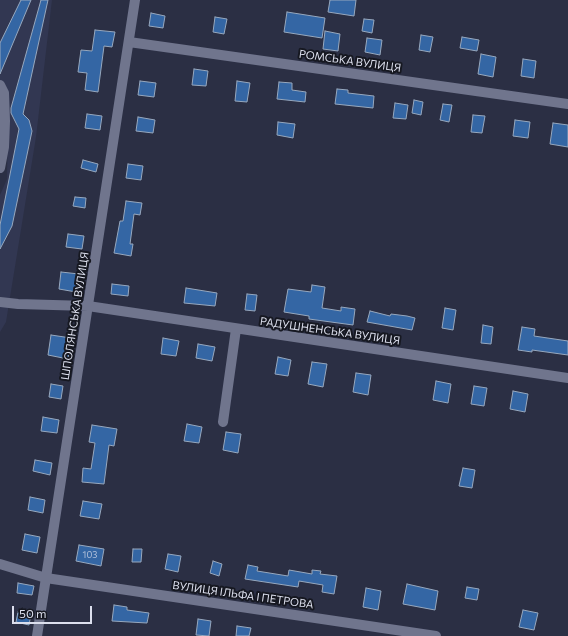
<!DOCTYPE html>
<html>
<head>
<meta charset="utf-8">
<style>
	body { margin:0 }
	#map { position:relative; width:568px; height:636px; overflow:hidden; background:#2b2f44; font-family:Commissioner,sans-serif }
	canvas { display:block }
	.scale { position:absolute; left:12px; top:606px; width:80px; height:18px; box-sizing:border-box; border:2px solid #dcdfed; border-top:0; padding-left:5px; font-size:12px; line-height:14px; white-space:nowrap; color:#dcdfed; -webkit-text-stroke:3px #161821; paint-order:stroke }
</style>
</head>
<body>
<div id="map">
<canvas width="568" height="636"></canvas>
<div class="scale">50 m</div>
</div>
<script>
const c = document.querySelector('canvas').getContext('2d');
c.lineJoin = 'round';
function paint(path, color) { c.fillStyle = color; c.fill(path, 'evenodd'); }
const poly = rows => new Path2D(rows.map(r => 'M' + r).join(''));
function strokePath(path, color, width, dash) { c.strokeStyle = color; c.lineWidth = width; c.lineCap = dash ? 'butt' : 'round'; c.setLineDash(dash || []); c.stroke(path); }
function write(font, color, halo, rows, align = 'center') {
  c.font = font + ' Commissioner,sans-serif'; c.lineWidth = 4; c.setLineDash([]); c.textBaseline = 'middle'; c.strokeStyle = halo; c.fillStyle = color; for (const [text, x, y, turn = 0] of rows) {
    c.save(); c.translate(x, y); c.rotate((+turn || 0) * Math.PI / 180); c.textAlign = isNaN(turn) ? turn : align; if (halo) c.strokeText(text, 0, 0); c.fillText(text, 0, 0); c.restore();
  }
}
const built = poly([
	[0,0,52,0,36,137,6,322,0,332,0,195,7,179,8,111,0,105]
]);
const building = poly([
	[21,0,31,0,0,74,0,43,21,0],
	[41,0,48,0,23,114,29,120,32,131,12,226,0,249,0,225,19,129,11,113,11,108,41,0],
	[330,0,356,0,354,16,328,12,330,0],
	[287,12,325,18,322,38,284,32,287,12],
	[151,13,165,16,163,28,149,26,151,13],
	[215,17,227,19,224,34,213,32,215,17],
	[364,19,374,20,372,33,362,31,364,19],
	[95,30,115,32,112,47,104,46,98,92,85,90,87,73,78,72,81,50,92,51,95,30],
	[325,31,340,34,338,51,323,49,325,31],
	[421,35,433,37,430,52,419,50,421,35],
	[462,37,479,40,477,51,460,48,462,37],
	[367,38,382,40,380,55,365,52,367,38],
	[481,54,496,57,493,77,478,74,481,54],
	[523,59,536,61,534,78,521,76,523,59],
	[194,69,208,71,206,86,192,85,194,69],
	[140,81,156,83,154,97,138,95,140,81],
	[237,81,250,83,247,102,235,101,237,81],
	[279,82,292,83,292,90,306,92,305,102,277,99,279,82],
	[337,89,348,90,348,93,374,96,373,108,335,104,337,89],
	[414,100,423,102,421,115,412,113,414,100],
	[395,103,408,105,406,119,393,118,395,103],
	[443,104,452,105,449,122,440,120,443,104],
	[87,114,102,116,100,130,85,128,87,114],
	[473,115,485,116,482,133,471,132,473,115],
	[138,117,155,120,153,133,136,131,138,117],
	[515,120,530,122,528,138,513,136,515,120],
	[278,122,295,124,293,138,277,135,278,122],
	[553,123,568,125,568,147,550,144,553,123],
	[83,160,98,164,96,172,81,168,83,160],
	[128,164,143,166,141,180,126,178,128,164],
	[75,197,86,198,85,208,73,206,75,197],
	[126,201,142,203,140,215,134,214,130,244,133,244,131,256,114,253,120,221,123,221,126,201],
	[68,234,84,236,82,249,66,247,68,234],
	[61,272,79,274,76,292,59,289,61,272],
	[112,284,129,286,128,296,111,294,112,284],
	[312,285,325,287,322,308,341,311,341,307,355,309,353,325,309,319,309,316,284,312,288,289,311,292,312,285],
	[186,288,217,293,215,306,184,303,186,288],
	[247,294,257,295,255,311,245,310,247,294],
	[445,308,456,310,453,330,442,328,445,308],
	[370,311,390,316,391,314,407,316,415,318,412,330,367,322,370,311],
	[483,325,493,327,491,344,481,343,483,325],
	[522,327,535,329,534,336,568,341,568,355,532,350,532,352,518,350,522,327],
	[51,335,71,338,68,359,48,355,51,335],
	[163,338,179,341,176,356,161,354,163,338],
	[198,344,215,347,212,361,196,358,198,344],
	[278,357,291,360,288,376,275,374,278,357],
	[312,362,327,364,323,387,308,384,312,362],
	[356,373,371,375,368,395,353,392,356,373],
	[436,381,451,384,448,403,433,400,436,381],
	[51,384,63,386,61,399,49,397,51,384],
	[474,386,487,388,484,406,471,404,474,386],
	[513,391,528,394,525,412,510,409,513,391],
	[43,417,59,420,57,433,41,431,43,417],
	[187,424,202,427,199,443,184,441,187,424],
	[92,425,117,429,114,446,109,445,104,484,82,482,83,468,91,469,95,443,89,442,92,425],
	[226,432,241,434,238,453,223,450,226,432],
	[35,460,52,463,50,475,33,471,35,460],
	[463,468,475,470,472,488,459,486,463,468],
	[30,497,45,500,43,513,28,510,30,497],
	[83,501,102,504,99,519,80,516,83,501],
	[25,534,40,537,37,553,22,550,25,534],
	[79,545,104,549,101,566,76,561,79,545],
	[133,549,142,549,141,562,132,562,133,549],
	[168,554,181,556,178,572,165,569,168,554],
	[213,561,222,564,219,576,210,573,213,561],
	[248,565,258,567,257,571,288,576,289,570,312,574,312,570,321,571,320,574,337,576,334,594,322,592,323,585,299,581,298,587,245,579,248,565],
	[18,583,34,586,32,595,17,593,18,583],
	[407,584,438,591,435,610,403,604,407,584],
	[467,587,479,589,477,600,465,598,467,587],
	[366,588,381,591,378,610,363,607,366,588],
	[114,605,127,607,127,610,149,613,147,623,112,621,114,605],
	[523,610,538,613,534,630,519,627,523,610],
	[18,612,31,614,29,625,16,622,18,612],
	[198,619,211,621,209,636,196,635,198,619],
	[237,626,251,628,249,636,236,636,237,626]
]);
const minor = poly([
	[129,42,568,104],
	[0,85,4,93,5,121,4,147,0,168],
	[0,302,18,304,88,306,568,378],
	[223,422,236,329],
	[0,564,46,578,436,636],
	[37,636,135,0]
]);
const numberNames = [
	["103",90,555]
];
const streetNames = [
	["РОМСЬКА ВУЛИЦЯ",350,61,8],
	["ШПОЛЯНСЬКА ВУЛИЦЯ",75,316,-81],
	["РАДУШНЕНСЬКА ВУЛИЦЯ",330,331,8],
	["ВУЛИЦЯ ІЛЬФА І ПЕТРОВА",243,595,8]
];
paint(built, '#323752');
paint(building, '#3466a4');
strokePath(building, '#97a8be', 1);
strokePath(minor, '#70758d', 10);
write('9px', '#b2c1db', null, numberNames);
write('11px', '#dcdfed', '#161821', streetNames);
</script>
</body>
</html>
